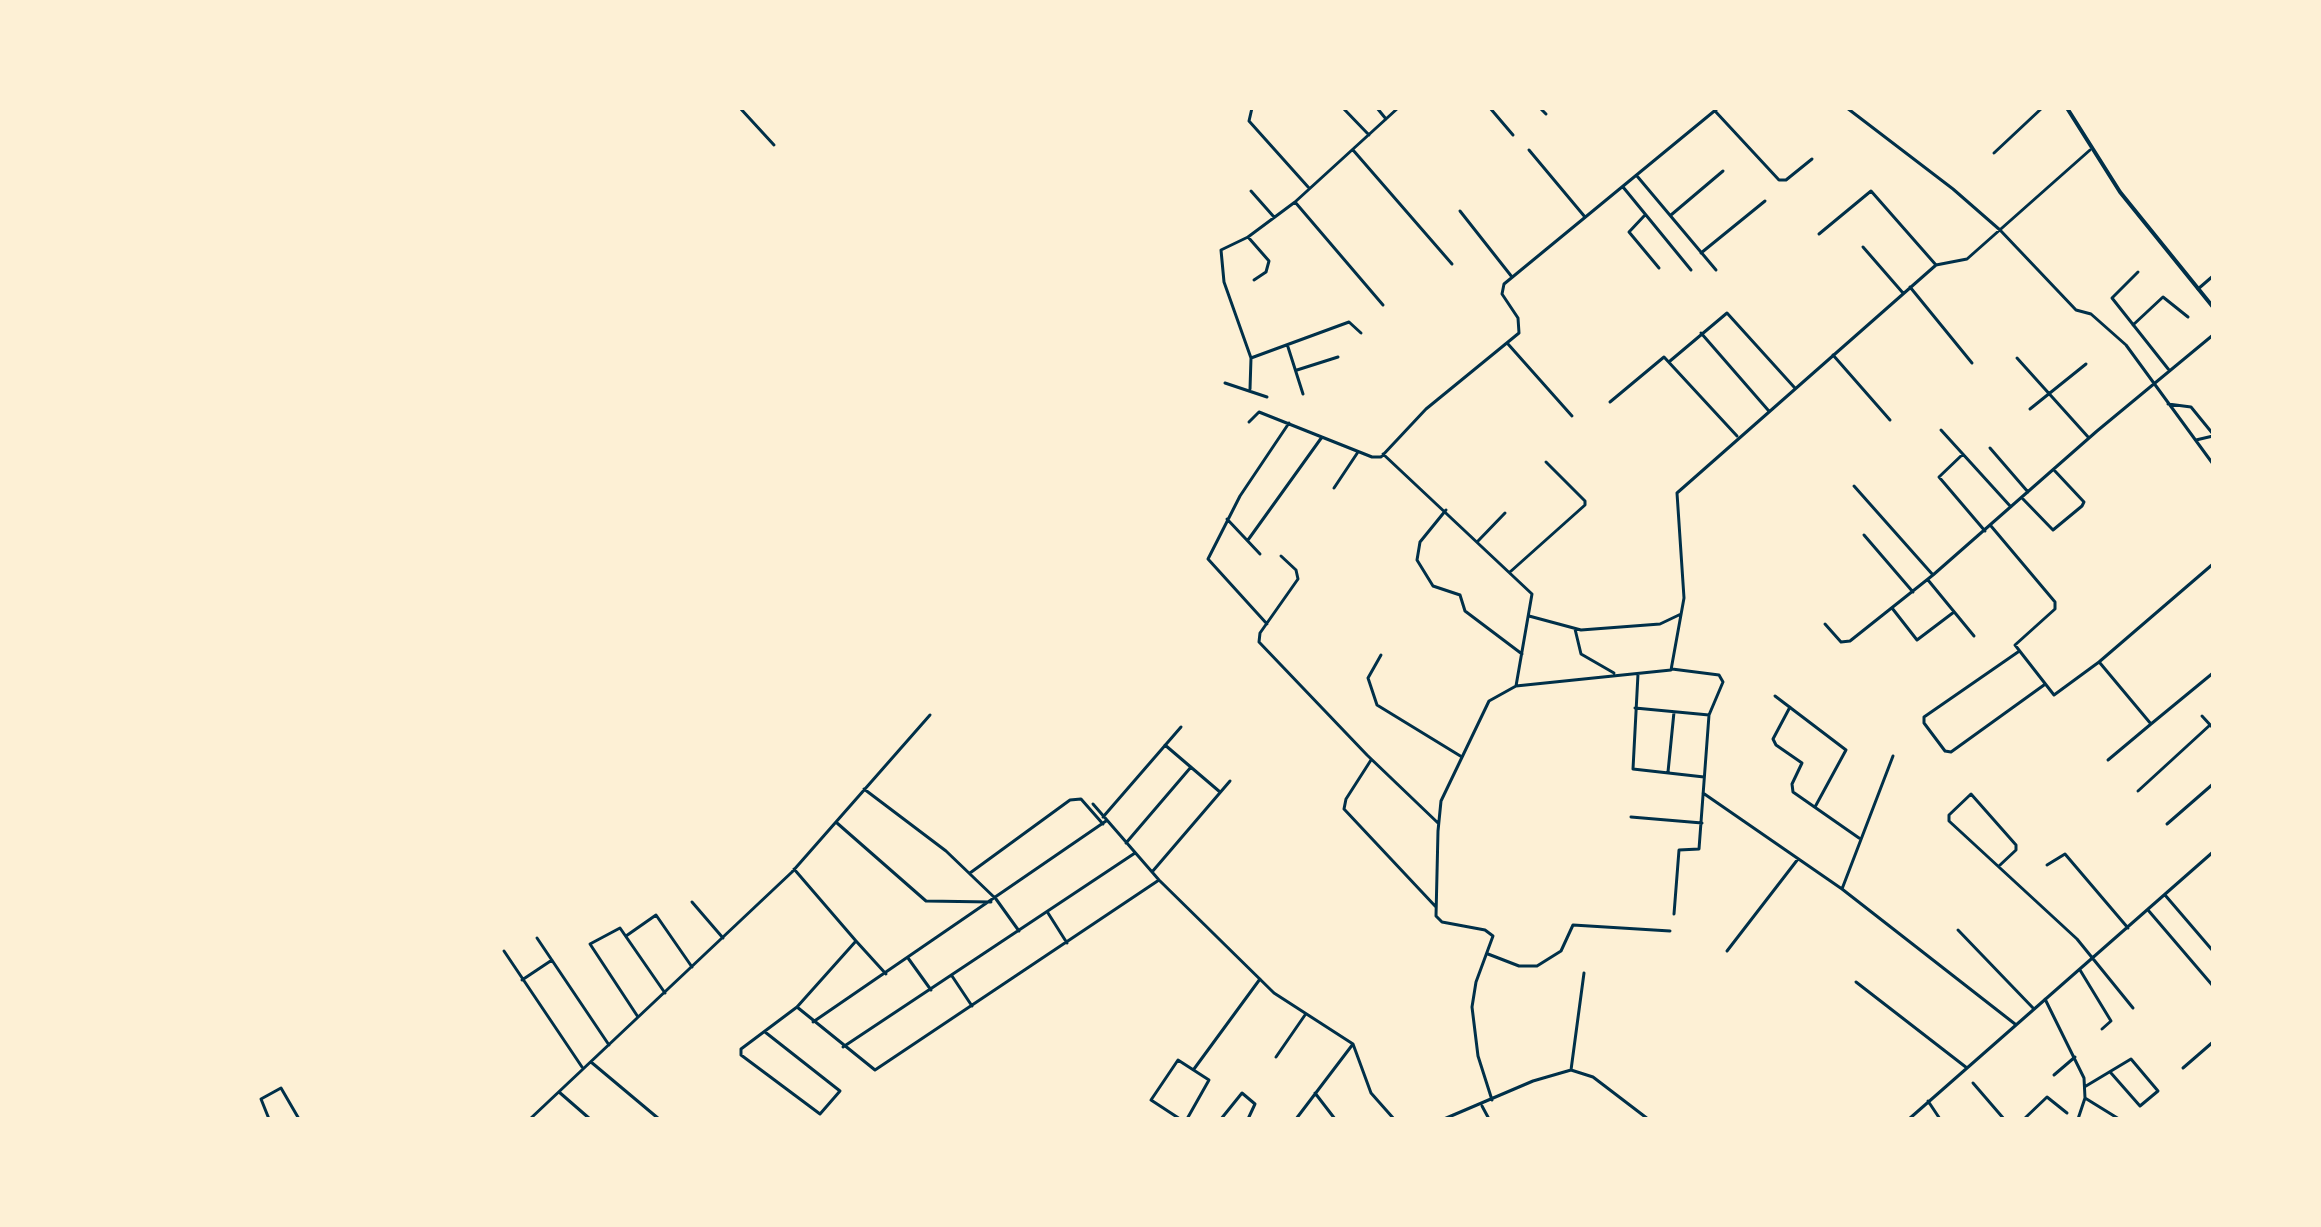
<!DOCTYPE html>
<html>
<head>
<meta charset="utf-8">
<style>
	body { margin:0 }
	#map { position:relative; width:2321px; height:1227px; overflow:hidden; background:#fdf0d5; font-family:Commissioner,sans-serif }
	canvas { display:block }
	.frame { position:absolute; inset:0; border:110px solid #fdf0d5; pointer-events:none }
</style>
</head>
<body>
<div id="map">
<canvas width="2321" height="1227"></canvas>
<div class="frame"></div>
</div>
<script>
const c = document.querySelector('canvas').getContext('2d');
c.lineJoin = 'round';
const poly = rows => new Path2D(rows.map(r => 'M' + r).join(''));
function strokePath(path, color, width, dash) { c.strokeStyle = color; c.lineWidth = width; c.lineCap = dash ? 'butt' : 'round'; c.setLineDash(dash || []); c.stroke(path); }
const minor = poly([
	[740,108,774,145],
	[1252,108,1249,121,1309,188],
	[1343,108,1369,135],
	[1377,108,1386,119],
	[1490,108,1513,135],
	[1540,108,1546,114],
	[1847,108,1953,189,2000,230,2076,310,2091,314,2126,345,2213,464],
	[1715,111,1779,180,1786,180,1812,159],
	[1353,150,1452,264],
	[1529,150,1585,217],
	[1994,153,2042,108],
	[1637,176,1716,270],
	[1623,187,1691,270],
	[1251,191,1274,217],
	[1295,202,1383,305],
	[1460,211,1512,277],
	[1645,215,1629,232,1659,268],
	[1671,215,1723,171],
	[1819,234,1871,191,1936,265],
	[1248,237,1269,261,1266,272,1254,280],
	[1863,247,1903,293],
	[1701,253,1765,201],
	[2138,272,2112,298,2169,370],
	[1910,287,1972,363],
	[2198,289,2213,276],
	[2133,325,2163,297,2188,317],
	[1701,333,1768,410],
	[1508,344,1572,416],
	[1288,347,1303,394],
	[1833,355,1890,420],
	[1251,358,1349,322,1361,333],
	[2017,358,2089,438],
	[1670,361,1727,313,1794,387],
	[1297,370,1338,357],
	[1225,383,1267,397],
	[1250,389,1251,358,1224,282,1221,250,1248,237,1295,202,1398,108],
	[1610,402,1664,357,1737,436],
	[2168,404,2191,407,2213,434],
	[2030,409,2086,364],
	[1249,422,1259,412,1372,457,1381,457,1426,409,1519,333,1518,318,1502,294,1504,284,1718,108],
	[1941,430,2011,507],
	[2196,440,2213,436],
	[1990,448,2028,492],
	[1383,454,1532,594,1516,686,1489,701,1441,801,1438,831,1436,916,1442,922,1485,930,1493,936,1476,982,1472,1007,1478,1056,1492,1100],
	[1963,454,1939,477,1985,531],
	[1854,486,1933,575],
	[1334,488,1358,452],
	[2022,498,2053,530,2082,506,2084,502,2054,470],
	[1446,510,1420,542,1417,560,1433,586,1460,595,1465,611,1522,654],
	[1227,519,1260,554],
	[1991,526,2055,602,2055,609,2015,645,2054,695,2099,662,2213,564],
	[1864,535,1913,592],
	[1248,540,1322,437],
	[1478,541,1505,513],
	[1281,556,1296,570,1298,579,1260,633,1259,642,1367,755,1438,823],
	[1510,572,1585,505,1585,501,1546,462],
	[1928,580,1974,636],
	[1892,608,1917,640,1954,612],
	[1529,616,1581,630,1660,624,1681,614],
	[1267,624,1208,559,1240,496,1289,423],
	[1825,624,1841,642,1850,641,1933,575,2097,431,2213,335],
	[1575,629,1581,654,1614,673],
	[2018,652,1924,717,1924,723,1945,751,1951,752,2044,685],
	[1381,655,1368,678,1377,705,1462,757],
	[2100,663,2151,724,2108,760],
	[1672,669,1719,675,1723,682,1709,715,1699,849,1679,850,1674,914],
	[1638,674,1633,769,1704,777],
	[1516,686,1671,670,1684,598,1677,493,1936,265,1967,259,2090,150],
	[1775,696,1846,750,1815,807],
	[1790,707,1773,739,1776,745,1802,763,1792,784,1793,792,1859,838],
	[1635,708,1709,715],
	[2202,716,2213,728],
	[2151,724,2213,673],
	[1165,745,1220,792],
	[1371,760,1346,799,1344,809,1436,907],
	[1668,772,1674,712],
	[864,789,946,851,996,899,1019,931],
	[2138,791,2210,725],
	[1703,793,1842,889,2015,1024],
	[1093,804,1159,880,1274,993,1353,1044,1371,1093,1394,1119],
	[1103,817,1181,727],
	[1631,817,1702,823],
	[837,823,926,901,991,902],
	[2167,824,2213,784],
	[1126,843,1191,767],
	[2047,865,2065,854,2128,928],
	[1999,866,2016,850,2016,845,1971,794,1949,815,1949,821,2077,939,2133,1008],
	[794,869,856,941],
	[1152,872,1230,781],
	[970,873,1070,800,1081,799,1103,824],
	[1842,889,1893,756],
	[2165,895,2213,951],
	[692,902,723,938],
	[2148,910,2213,986],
	[1048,913,1067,943],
	[1958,930,2034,1009],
	[626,936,656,915,692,967],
	[537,938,609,1045],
	[504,951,582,1067],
	[1727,951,1798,859],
	[1488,954,1519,966,1537,966,1561,951,1573,925,1670,931],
	[908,958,931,990],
	[2080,970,2111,1021,2102,1029],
	[952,976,972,1006],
	[522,980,552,960],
	[1856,982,1967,1068],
	[2045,999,2084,1078,2085,1098,2078,1119],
	[797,1007,875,1070,1159,880],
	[638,1017,590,944,620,928,665,993],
	[813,1022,1106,821],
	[765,1032,840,1091,820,1114,741,1055,741,1049,797,1007,856,941,886,974],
	[843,1047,1135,853],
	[1276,1057,1305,1015],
	[591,1062,659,1119],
	[2183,1068,2213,1042],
	[1194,1069,1260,979],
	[1571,1070,1584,973],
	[2054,1075,2075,1057],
	[1973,1083,2004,1119],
	[2086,1086,2131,1059,2158,1091,2140,1106,2111,1073],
	[559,1092,590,1119],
	[1315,1093,1335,1119],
	[2085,1098,2119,1119],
	[1928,1101,1940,1119],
	[1482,1106,1489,1119],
	[269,1119,261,1099,281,1088,299,1119],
	[530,1119,792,872,930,715],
	[1180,1119,1151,1100,1178,1060,1209,1080,1187,1119],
	[1221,1119,1242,1093,1255,1104,1248,1119],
	[1296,1119,1353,1044],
	[1444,1119,1533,1081,1571,1070,1593,1077,1648,1119],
	[1909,1119,2213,852],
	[2024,1119,2047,1097,2067,1113]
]);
const primary = poly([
	[2067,108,2120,192,2213,307]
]);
strokePath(minor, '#003049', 3);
strokePath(primary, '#003049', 4);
</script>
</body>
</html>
